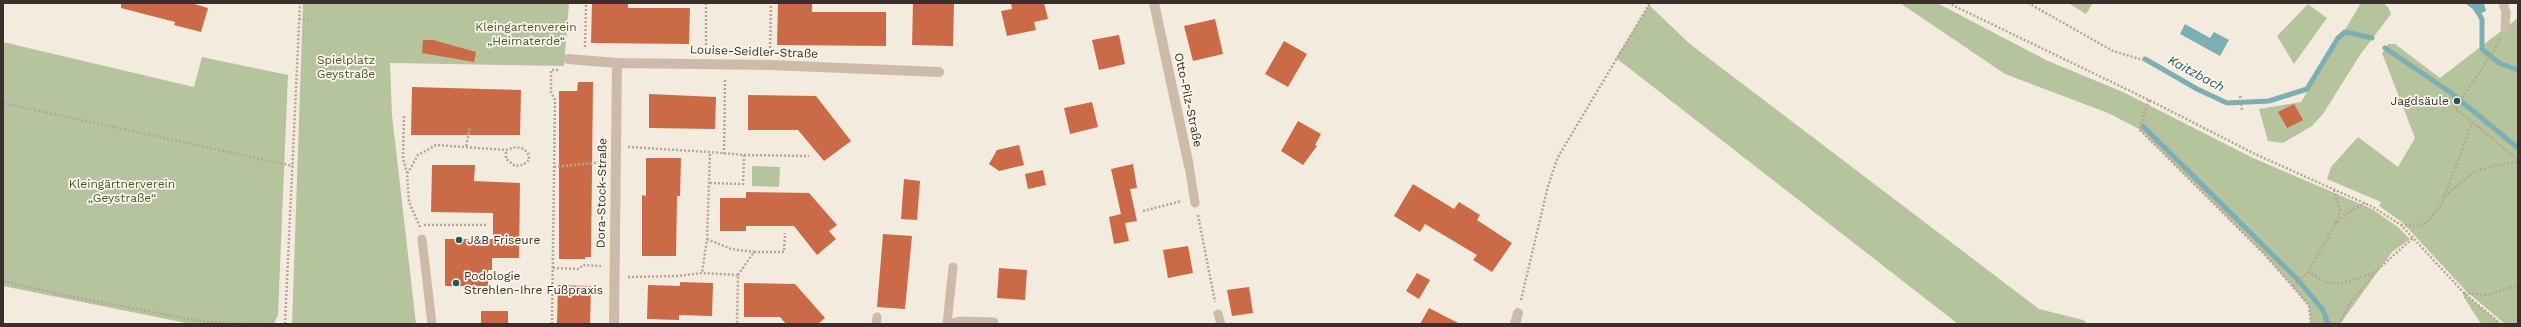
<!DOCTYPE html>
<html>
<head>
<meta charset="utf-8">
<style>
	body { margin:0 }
	#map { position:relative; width:2521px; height:327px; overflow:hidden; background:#f4ebdf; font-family:"Work Sans",sans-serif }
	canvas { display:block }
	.frame { position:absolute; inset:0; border:4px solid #3a2f2a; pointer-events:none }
</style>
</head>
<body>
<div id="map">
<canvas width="2521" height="327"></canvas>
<div class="frame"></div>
</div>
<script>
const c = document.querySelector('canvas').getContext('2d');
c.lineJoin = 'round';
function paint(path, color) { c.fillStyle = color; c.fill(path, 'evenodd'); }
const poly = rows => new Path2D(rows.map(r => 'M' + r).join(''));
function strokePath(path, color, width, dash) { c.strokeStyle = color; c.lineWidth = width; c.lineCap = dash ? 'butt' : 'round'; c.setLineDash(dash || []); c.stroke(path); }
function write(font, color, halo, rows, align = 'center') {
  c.font = font + ' "Work Sans",sans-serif'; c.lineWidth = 3.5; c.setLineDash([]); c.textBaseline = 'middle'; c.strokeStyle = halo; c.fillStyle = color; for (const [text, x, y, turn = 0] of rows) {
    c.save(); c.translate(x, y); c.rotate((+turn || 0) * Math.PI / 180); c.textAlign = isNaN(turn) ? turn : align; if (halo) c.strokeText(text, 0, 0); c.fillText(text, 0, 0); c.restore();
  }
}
const green = poly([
	[303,3,569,3,564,66,390,63,392,115,416,324,292,324],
	[1900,3,1937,3,2048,61,2123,92,2253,158,2372,209,2398,227,2410,239,2392,252,2340,324,2311,324,2309,306,2293,287,2264,254,2139,129,2108,113,2005,74],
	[2068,3,2093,3,2086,14],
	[2361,3,2383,3,2388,7,2391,14,2360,55,2323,114,2312,126,2283,143,2268,141,2259,109,2301,102],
	[2308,4,2327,18,2294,64,2277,36],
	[1649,5,1690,44,2039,309,2083,320,2088,324,1958,324,1616,58],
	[2518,18,2518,324,2505,324,2466,291,2403,223,2379,206,2381,202,2327,179,2331,167,2358,137,2398,167,2415,138,2382,53,2388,44,2395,44,2440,78],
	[3,42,194,87,202,57,288,75,278,315,274,324,191,324,3,286],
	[752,166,780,167,779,187,752,186],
	[2464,293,2472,300,2501,324,2481,324,2463,296]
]);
const water = poly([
	[2465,3,2484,3,2486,11,2479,14],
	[2185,24,2210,38,2214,32,2229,40,2220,56,2180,34]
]);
const stream = poly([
	[2472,3,2482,19,2482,49,2499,63,2518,70],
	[2385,48,2450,92,2518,148],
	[2145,59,2197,89,2227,103,2269,101,2307,89,2338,38,2345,32,2372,38],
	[2143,126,2299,281,2323,310,2328,324]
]);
const building = poly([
	[121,3,191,3,208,8,201,32,174,25,175,22,121,8],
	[592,3,628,3,628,8,690,8,689,44,591,43],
	[778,3,812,3,812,12,886,12,886,46,777,45],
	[913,3,954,4,953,46,912,45],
	[1011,3,1044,3,1048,19,1034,22,1036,30,1007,36,1001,11,1012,9],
	[1215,19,1223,54,1193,61,1184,26],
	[1119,35,1125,64,1099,70,1092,40],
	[423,40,433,40,476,52,474,62,422,53],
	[1284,41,1307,54,1288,87,1265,74],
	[578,82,593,82,591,257,585,257,585,259,559,259,559,91,577,91],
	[412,87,521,90,520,135,411,135],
	[649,94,716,97,715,129,649,128],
	[748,95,816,96,851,141,824,161,798,130,748,130],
	[1092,102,1098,127,1070,134,1064,108],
	[2294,104,2303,120,2287,128,2278,112],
	[1298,121,1321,134,1315,145,1317,146,1303,165,1281,151],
	[1019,145,1024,165,999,171,989,164,997,150],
	[646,158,681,158,680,196,677,196,676,256,642,256,642,195,646,196],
	[1133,164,1137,188,1130,189,1137,221,1125,223,1129,241,1114,244,1109,217,1121,214,1111,169],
	[432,165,475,165,474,181,520,183,519,258,492,258,492,270,488,270,488,286,445,286,445,239,493,239,493,213,431,212],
	[1043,170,1046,185,1028,189,1025,174],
	[904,179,920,181,917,220,901,219],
	[1413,184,1454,209,1459,202,1480,215,1477,220,1512,243,1492,272,1473,260,1477,255,1425,224,1420,232,1394,216],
	[746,192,809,193,837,225,829,231,836,239,817,255,794,226,746,226,746,231,720,231,720,198,746,198],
	[883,234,912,236,905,309,877,307],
	[1188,246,1193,273,1168,278,1163,250],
	[999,268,1027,270,1025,300,997,298],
	[1417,273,1430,280,1419,299,1406,291],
	[680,282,713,283,712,316,679,315,679,320,647,319,648,285,680,286],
	[744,283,795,284,825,318,818,324,786,324,780,317,744,317],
	[558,285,591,286,590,324,557,324],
	[1249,287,1253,313,1232,316,1227,290],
	[1429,308,1460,324,1420,324],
	[481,311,508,311,508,324,481,324]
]);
const path = poly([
	[706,3,706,51],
	[1948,3,2149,100,2255,154,2373,207,2401,225,2464,293,2501,324],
	[2028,3,2113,51,2143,60],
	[299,19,312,20],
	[2500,39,2494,51,2455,108,2518,160],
	[585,47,586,3],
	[770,52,771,3],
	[2240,96,2242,110],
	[2149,100,2139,129,2264,254,2293,287,2309,306,2311,324],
	[3,103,293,166],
	[404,116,403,158,407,173],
	[466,146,470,128],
	[628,147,710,152,707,239,702,273],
	[724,154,725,78],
	[744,155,809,156],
	[554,167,604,162],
	[710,183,743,184,744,155,710,152],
	[2334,190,2340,210,2336,223],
	[2445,196,2474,172,2492,166,2518,162],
	[1143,211,1182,201],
	[1198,215,1215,302],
	[424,225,487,225],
	[2401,225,2418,226,2428,222,2442,203,2472,123],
	[420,227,409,202,407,174,418,155,436,145,506,150,516,147,524,149,529,155,529,160,523,165,515,166,506,159,506,150],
	[707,239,731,249,754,252],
	[553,268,579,269,583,265,601,266],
	[2308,272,2326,282,2340,284,2374,273,2414,237],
	[738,275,754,252,784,252,785,233],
	[628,277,678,276,702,273,738,275,737,324],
	[3,281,63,295,205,322,258,324],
	[2293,287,2308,272,2336,223,2347,213,2365,203],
	[2464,293,2488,295,2518,285],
	[1521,300,1548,186,1558,157,1650,3],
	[285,324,300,3],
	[552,324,555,100,551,92,551,70,560,70],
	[2339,324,2350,304,2374,273]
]);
const service = poly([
	[2503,3,2506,12,2505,28],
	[1189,166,1195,203],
	[422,239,432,324],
	[1218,314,1221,324],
	[876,324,877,317],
	[947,324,953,267],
	[949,324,960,321,994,322]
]);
const minor = poly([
	[1154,3,1189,166],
	[568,59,617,63,770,65,939,72],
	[614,324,617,63],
	[1515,324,1518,313]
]);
const markers = [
	[2457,101,4,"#1d585e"],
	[459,240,4,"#1d585e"],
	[456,283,4,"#1d585e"]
];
const parkNames = [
	["Kleingartenverein",526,27],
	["„Heimaterde“",526,41],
	["Spielplatz",346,60],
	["Geystraße",346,74],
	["Kleingärtnerverein",122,184],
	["„Geystraße“",122,198]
];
const streetNames = [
	["Louise-Seidler-Straße",754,52,2],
	["Otto-Pilz-Straße",1188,100,78],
	["Dora-Stock-Straße",602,193,-89]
];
const poiNames = [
	["Jagdsäule",2449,101,"right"],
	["J&B Friseure",467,240],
	["Podologie",464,276],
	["Strehlen-Ihre Fußpraxis",464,290]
];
const waterNames = [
	["Kaitzbach",2196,74,28]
];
paint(green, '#b6c49e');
paint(water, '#7cafb3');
strokePath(stream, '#7cafb3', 5);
paint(building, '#cb6a46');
strokePath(path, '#b9a594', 2.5, [2, 2]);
strokePath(service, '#cdbbaa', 9);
strokePath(minor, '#cdbbaa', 10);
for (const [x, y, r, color] of markers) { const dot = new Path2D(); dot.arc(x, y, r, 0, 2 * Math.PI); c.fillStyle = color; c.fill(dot); strokePath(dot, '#fbf5ec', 1.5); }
write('12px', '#485a2c', '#fbf5ec', parkNames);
write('12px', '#3a2f2a', '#fbf5ec', streetNames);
write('12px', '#3a2f2a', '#fbf5ec', poiNames, 'left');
write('italic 13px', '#1d585e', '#fbf5ec', waterNames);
</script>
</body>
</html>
